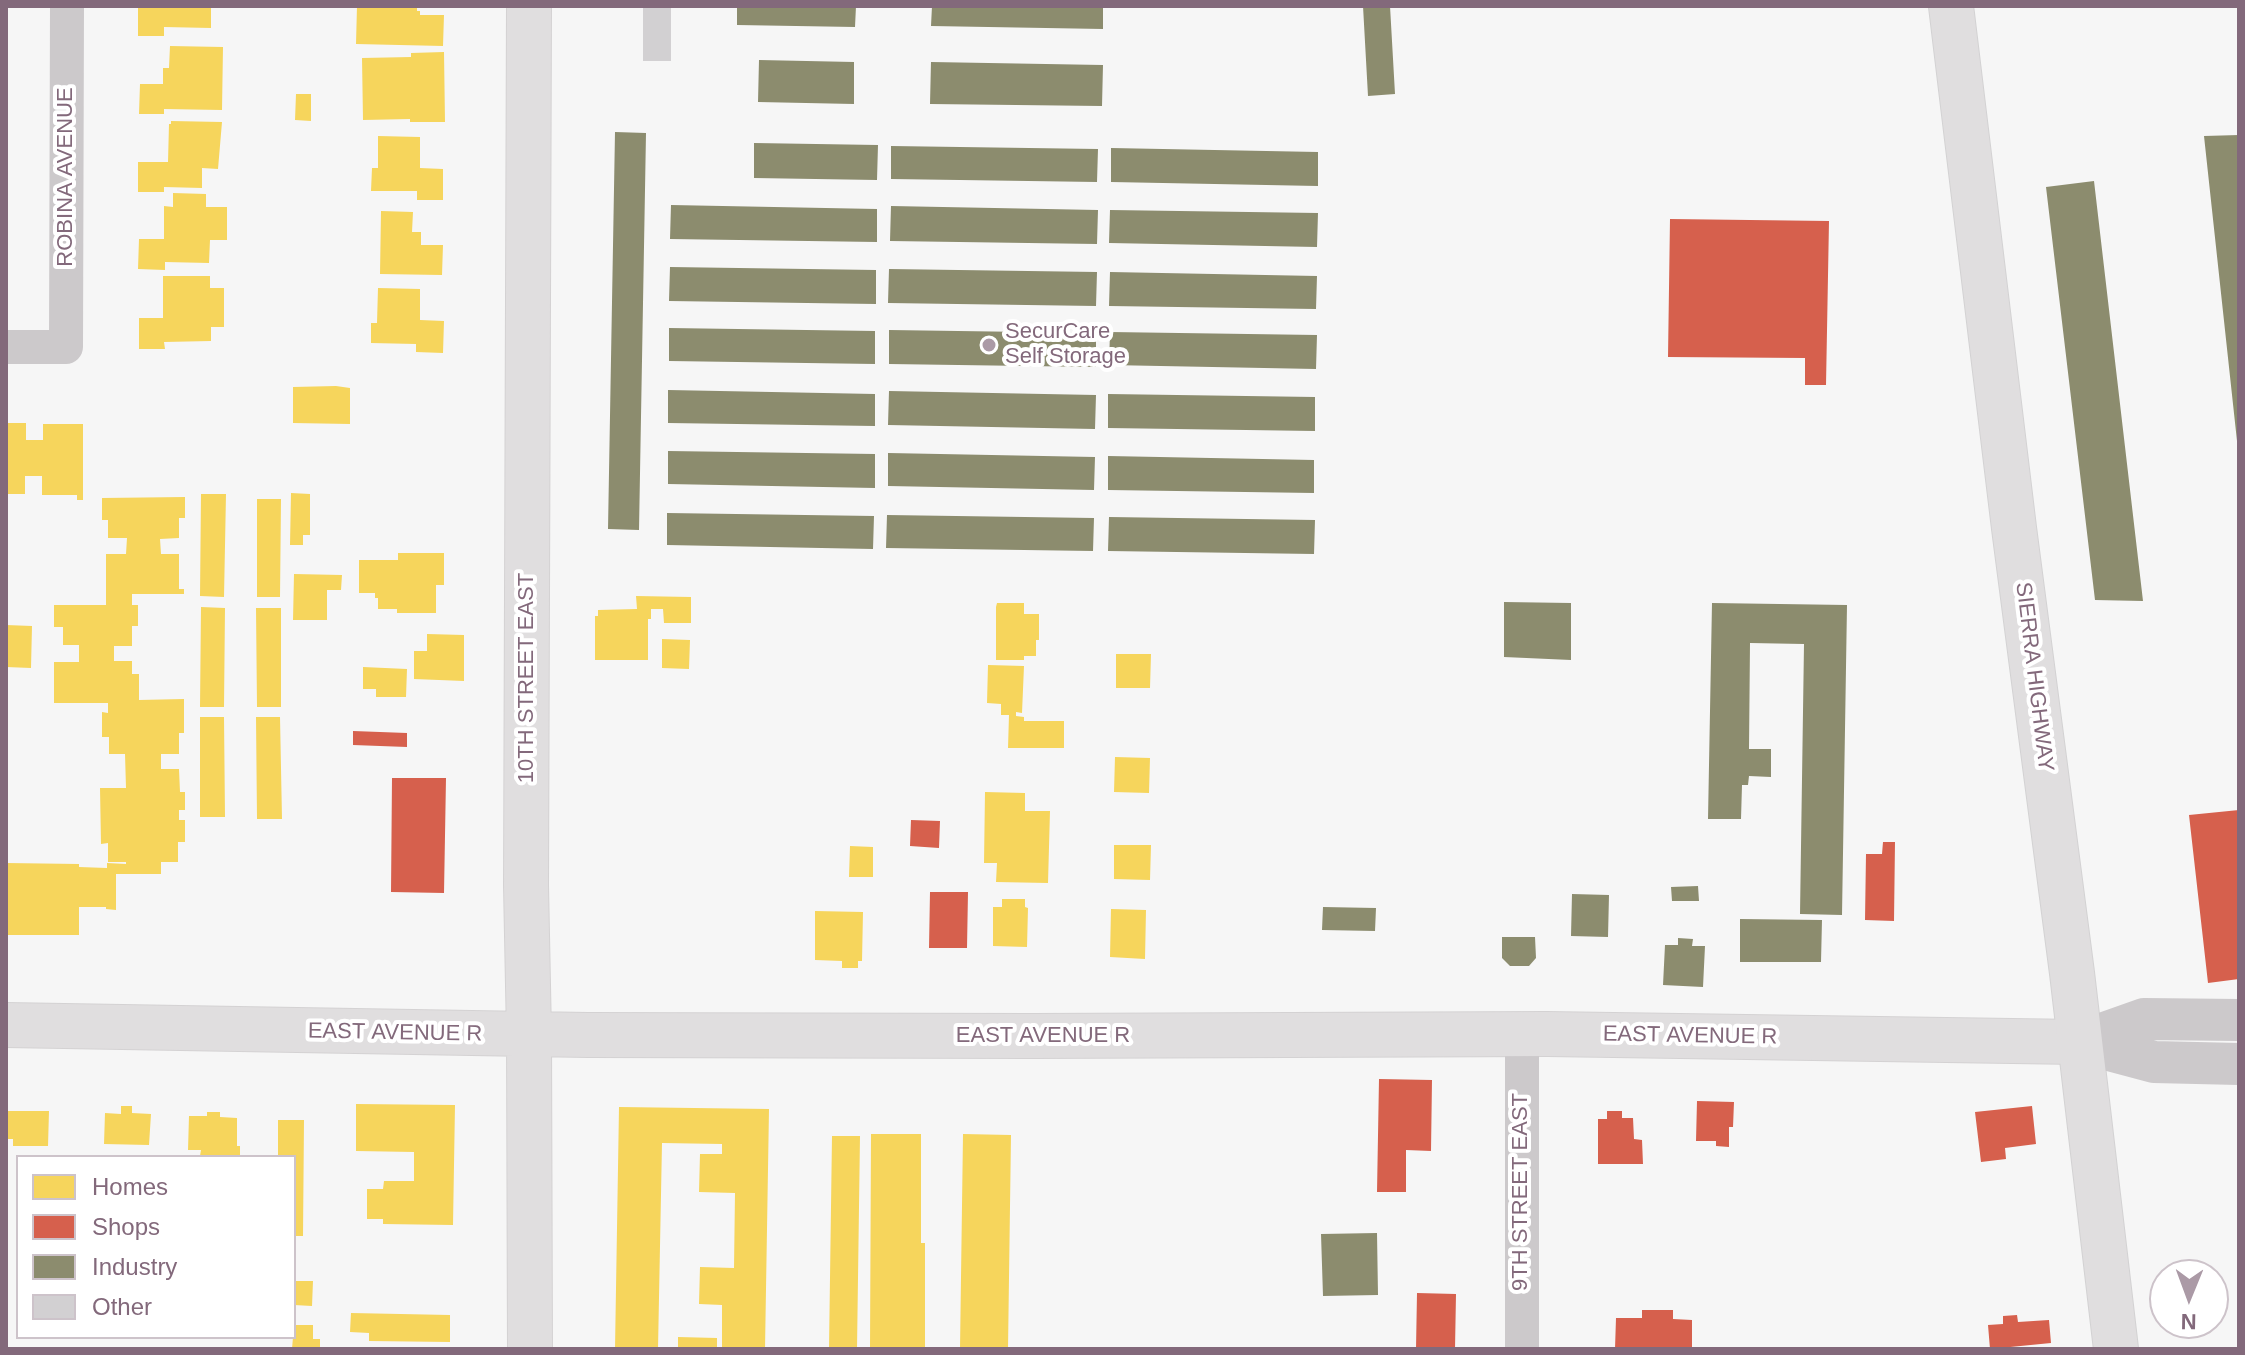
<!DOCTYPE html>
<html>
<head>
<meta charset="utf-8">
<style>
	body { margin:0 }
	#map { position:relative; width:2245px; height:1355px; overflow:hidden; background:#f6f6f6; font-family:Helvetica,sans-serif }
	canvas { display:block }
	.frame { position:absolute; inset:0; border:8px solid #83697b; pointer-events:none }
	.legend { position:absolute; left:16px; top:1155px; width:280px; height:184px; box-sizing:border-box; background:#fff; border:2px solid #cdc3ca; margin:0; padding:10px 14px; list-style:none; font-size:24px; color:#83697b }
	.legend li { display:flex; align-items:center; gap:16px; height:40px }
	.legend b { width:40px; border:2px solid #cdc3ca }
	.north { position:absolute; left:2149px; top:1259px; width:80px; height:80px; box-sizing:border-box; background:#fff; border:2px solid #cdc3ca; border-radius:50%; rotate:181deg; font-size:22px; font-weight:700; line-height:32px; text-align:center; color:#83697b }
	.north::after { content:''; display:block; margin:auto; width:28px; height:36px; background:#ab9aa6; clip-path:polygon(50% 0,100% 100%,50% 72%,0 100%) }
</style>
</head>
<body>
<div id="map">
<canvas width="2245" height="1355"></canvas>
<div class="frame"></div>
<ul class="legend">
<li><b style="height:22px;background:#f6d55c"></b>Homes</li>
<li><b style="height:22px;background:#d6604d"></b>Shops</li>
<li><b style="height:22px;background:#8c8c6e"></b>Industry</li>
<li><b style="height:22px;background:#d2d0d2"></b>Other</li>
</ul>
<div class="north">N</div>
</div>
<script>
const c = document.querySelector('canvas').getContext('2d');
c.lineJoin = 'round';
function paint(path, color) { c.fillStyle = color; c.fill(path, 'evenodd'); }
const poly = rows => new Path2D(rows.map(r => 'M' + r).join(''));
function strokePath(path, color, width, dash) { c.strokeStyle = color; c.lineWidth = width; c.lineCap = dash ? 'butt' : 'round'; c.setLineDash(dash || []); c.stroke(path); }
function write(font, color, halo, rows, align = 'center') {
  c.font = font + ' Helvetica,sans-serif'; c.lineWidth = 8; c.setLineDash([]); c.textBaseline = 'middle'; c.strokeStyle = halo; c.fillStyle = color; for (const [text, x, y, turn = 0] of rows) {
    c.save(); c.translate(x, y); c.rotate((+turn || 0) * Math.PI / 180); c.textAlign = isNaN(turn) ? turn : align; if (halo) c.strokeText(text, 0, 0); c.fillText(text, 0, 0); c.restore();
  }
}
const homes = poly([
	[138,6,211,6,211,28,164,27,164,36,138,36],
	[357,6,417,6,417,11,420,11,420,15,444,15,443,46,356,44],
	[170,46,223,47,222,110,164,109,164,114,139,114,140,84,163,84,163,68,169,68],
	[444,52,445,122,410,122,410,119,363,120,362,58,411,57,411,53],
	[296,94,311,94,311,121,295,120],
	[171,121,222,122,218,169,202,168,202,188,164,187,164,192,138,192,138,162,168,162,169,124,171,124],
	[378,136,420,137,420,168,443,169,443,200,417,200,417,191,371,191,372,168,378,168],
	[173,193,206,194,206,207,227,207,227,240,210,240,209,263,165,262,165,270,138,269,139,239,164,239,164,206,173,207],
	[381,211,413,212,412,232,421,232,421,245,443,245,442,275,380,274],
	[163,276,210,276,210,288,224,288,224,327,211,327,211,341,164,342,165,349,139,349,139,318,163,318],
	[378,288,420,289,420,320,444,321,443,353,416,352,416,344,371,343,371,323,377,323],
	[336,386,350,388,350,424,293,423,293,387],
	[6,423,26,423,26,440,43,440,43,424,83,424,83,500,77,500,77,495,42,495,42,476,25,476,25,494,6,494],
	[291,493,310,494,310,535,303,535,303,545,290,545],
	[201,494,226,494,224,597,200,596],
	[185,497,185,518,179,518,179,538,160,539,161,554,179,554,179,589,184,589,184,594,132,594,132,605,138,605,138,626,132,626,132,646,114,646,114,661,132,661,132,674,139,674,139,700,184,699,184,733,179,733,179,754,161,754,161,769,179,769,180,792,185,792,185,810,179,810,179,820,185,820,185,842,178,842,178,862,161,862,161,874,116,874,116,910,106,909,106,907,79,907,79,935,6,935,6,863,79,864,79,867,107,868,107,863,126,864,126,862,108,862,108,843,101,844,100,788,126,788,125,754,109,754,109,737,102,737,102,712,108,713,108,703,54,703,54,662,79,662,79,645,63,645,63,627,54,627,54,605,106,605,106,554,126,554,127,538,108,538,108,520,102,520,102,498],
	[257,499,281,499,280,597,257,597],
	[398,553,444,553,444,585,436,585,436,613,397,613,397,609,378,609,378,598,375,598,375,593,359,593,359,560,398,560],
	[294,574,342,575,341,590,327,590,327,620,293,620],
	[636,596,691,597,691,623,664,623,663,609,651,609,651,619,648,619,648,660,595,660,595,616,598,616,598,610,637,609],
	[997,603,1024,603,1024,614,1039,614,1039,640,1036,640,1036,656,1024,656,1024,660,996,660,996,607],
	[201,607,225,608,224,707,200,707],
	[256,608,281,608,281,707,257,707],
	[6,625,32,626,31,668,6,667],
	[427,634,464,635,464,681,414,679,414,651,427,651],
	[662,639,690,640,689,669,662,668],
	[1116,654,1151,654,1150,688,1116,688],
	[988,665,1024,666,1022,713,1016,712,1016,716,1024,717,1024,721,1064,721,1064,748,1008,748,1009,715,1001,715,1001,704,987,703],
	[363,667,407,669,406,697,376,697,376,689,363,689],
	[200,717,224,717,225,817,200,817],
	[256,717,280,717,282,819,257,819],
	[1115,757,1150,758,1149,793,1114,792],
	[985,792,1025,793,1025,811,1050,811,1048,883,996,882,997,863,984,863],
	[1114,845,1151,845,1150,880,1114,879],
	[850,846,873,847,873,877,849,877],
	[1002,899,1025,899,1025,907,1028,908,1027,947,993,946,993,907,1002,907],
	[1111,909,1146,910,1145,959,1110,957],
	[815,911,863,912,862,961,858,961,858,968,842,968,842,961,815,960],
	[356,1104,455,1105,453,1225,383,1224,383,1219,367,1219,367,1189,383,1189,384,1181,414,1181,414,1152,356,1151],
	[121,1106,132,1106,132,1113,151,1114,149,1145,104,1144,105,1113,121,1114],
	[619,1107,769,1109,765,1349,722,1349,722,1305,699,1304,700,1267,734,1268,735,1193,699,1192,700,1154,722,1154,722,1144,662,1143,658,1349,615,1349],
	[6,1111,49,1111,48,1146,13,1146,13,1139,6,1139],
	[207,1112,220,1112,220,1117,237,1118,237,1146,240,1146,240,1157,208,1157,200,1156,201,1150,188,1150,189,1116,207,1116],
	[278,1120,304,1120,303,1236,294,1236,294,1157,278,1157],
	[871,1134,921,1134,921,1243,925,1243,925,1349,870,1349],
	[963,1134,1011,1135,1008,1349,960,1349],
	[832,1136,860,1136,857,1349,829,1349],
	[294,1281,313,1281,312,1306,294,1305],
	[351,1313,450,1315,450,1342,369,1341,369,1333,350,1332],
	[294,1325,313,1325,313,1339,320,1339,320,1349,292,1349],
	[678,1337,717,1338,717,1349,678,1349]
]);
const shops = poly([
	[1670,219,1829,221,1826,385,1805,385,1805,358,1668,357],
	[353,731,407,733,407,747,353,745],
	[392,778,446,778,444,893,391,892],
	[2239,810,2239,979,2208,983,2189,815],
	[911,820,940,821,939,848,910,846],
	[1883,842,1895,842,1894,921,1865,920,1866,854,1882,854],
	[930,892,968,892,967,948,929,948],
	[1379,1079,1432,1080,1431,1151,1406,1150,1406,1192,1377,1192],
	[1697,1101,1734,1102,1733,1127,1729,1127,1729,1147,1716,1146,1716,1141,1696,1141],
	[2032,1106,2036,1144,2005,1148,2006,1159,1981,1162,1975,1112],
	[1607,1111,1622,1111,1622,1118,1633,1118,1634,1139,1642,1140,1643,1164,1598,1164,1598,1119,1607,1119],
	[1417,1293,1456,1294,1455,1349,1416,1349],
	[1642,1310,1673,1310,1673,1319,1692,1320,1692,1349,1615,1349,1616,1318,1642,1318],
	[2017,1315,2018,1322,2049,1320,2051,1343,1990,1349,1988,1325,2003,1324,2003,1316]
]);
const industry = poly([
	[737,6,856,6,855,27,737,25],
	[932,6,1103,6,1103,29,931,26],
	[1363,6,1390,6,1395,94,1368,96],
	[759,60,854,62,854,104,758,102],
	[931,62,1103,65,1102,106,930,104],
	[615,132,646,133,639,530,608,529],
	[2239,135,2239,441,2237,441,2204,136],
	[754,143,878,145,877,180,754,178],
	[891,146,1098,149,1097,182,891,179],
	[1111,148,1318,152,1318,186,1111,182],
	[2094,181,2143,601,2095,600,2046,187],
	[671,205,877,209,877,242,670,239],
	[891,206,1098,210,1097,244,890,241],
	[1110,210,1318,213,1317,247,1109,243],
	[670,267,876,270,876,304,669,301],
	[889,269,1097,272,1096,306,888,303],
	[1110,272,1317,276,1316,309,1109,306],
	[669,328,875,331,875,364,669,361],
	[889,330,1096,333,1096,367,889,364],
	[1110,332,1317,335,1316,369,1109,365],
	[668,390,875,394,875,426,668,423],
	[889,391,1096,395,1095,429,888,425],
	[1108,394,1315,397,1315,431,1108,428],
	[668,451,875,454,875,488,668,484],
	[888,453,1095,457,1094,490,888,486],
	[1108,456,1314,460,1314,493,1108,490],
	[667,513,874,516,873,549,667,545],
	[887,515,1094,518,1093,551,886,548],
	[1109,517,1315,520,1314,554,1108,551],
	[1504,602,1571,603,1571,660,1504,657],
	[1712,603,1847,605,1842,915,1800,914,1804,644,1750,643,1749,749,1771,749,1771,777,1749,776,1748,785,1742,785,1741,819,1708,819],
	[1698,886,1699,901,1672,901,1671,887],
	[1572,894,1609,895,1608,937,1571,936],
	[1323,907,1376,908,1375,931,1322,930],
	[1740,919,1822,920,1821,962,1740,962],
	[1502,937,1535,937,1536,958,1529,966,1510,966,1502,958],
	[1678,938,1693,939,1692,946,1705,946,1703,987,1663,985,1665,945,1678,945],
	[1377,1233,1378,1295,1323,1296,1321,1234]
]);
const building = poly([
	[643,6,671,6,671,61,643,61]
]);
const minor = poly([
	[6,347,66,347,67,6],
	[1522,1349,1522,1034]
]);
const tertiary = poly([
	[2079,1042,2144,1019,2239,1020],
	[2079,1042,2154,1062,2239,1064]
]);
const secondary = poly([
	[529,6,526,885,529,1035,530,1349],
	[6,1025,588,1035,1031,1036,1547,1034,2079,1042]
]);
const trunk = poly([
	[1951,6,2014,528,2072,973,2116,1349]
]);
const markers = [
	[989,345,8,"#ab9aa6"]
];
const streetNames = [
	["ROBINA AVENUE",66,177,-90],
	["SIERRA HIGHWAY",2034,677,83],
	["10TH STREET EAST",527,678,-90],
	["EAST AVENUE R",395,1033,1],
	["EAST AVENUE R",1043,1036],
	["EAST AVENUE R",1690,1036,1],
	["9TH STREET EAST",1521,1192,-90]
];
const poiNames = [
	["SecurCare",1005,332],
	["Self Storage",1005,357]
];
paint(homes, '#f6d55c');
paint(shops, '#d6604d');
paint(industry, '#8c8c6e');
paint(building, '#d2d0d2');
strokePath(secondary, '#d4d2d3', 46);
strokePath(trunk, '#d3d2d3', 46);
strokePath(minor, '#ccc9cb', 34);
strokePath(tertiary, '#ccc9cb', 42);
strokePath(secondary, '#e0dedf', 44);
strokePath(trunk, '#e0dedf', 44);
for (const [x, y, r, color] of markers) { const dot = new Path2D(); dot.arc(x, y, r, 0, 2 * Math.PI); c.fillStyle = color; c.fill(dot); strokePath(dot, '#fff', 3); }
write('22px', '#83697b', '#fff', streetNames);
write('22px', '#83697b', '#fff', poiNames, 'left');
</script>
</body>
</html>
